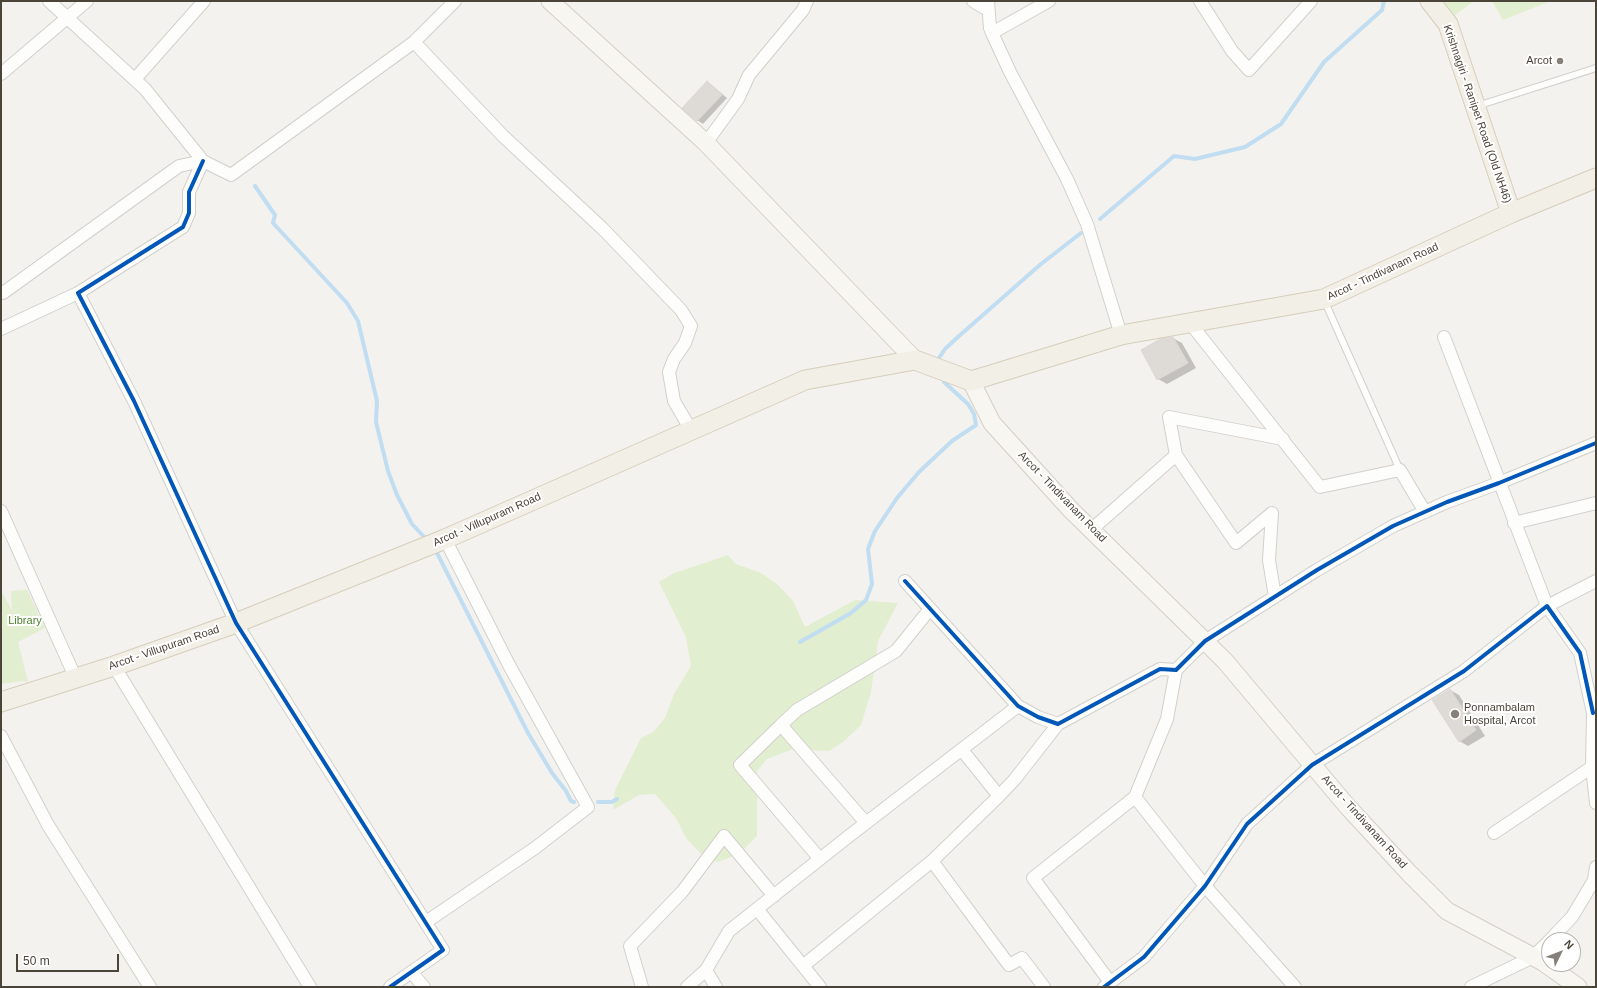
<!DOCTYPE html>
<html>
<head>
<meta charset="utf-8">
<style>
	body { margin:0 }
	#map { position:relative; width:1597px; height:988px; overflow:hidden; background:#f4f2ee; font-family:Arial,sans-serif }
	canvas { display:block }
	.frame { position:absolute; inset:0; border:2px solid #4b4439; pointer-events:none }
	.north { position:absolute; left:1541px; top:932px; width:40px; height:40px; box-sizing:border-box; background:#fff; border:1px solid #b7b4b0; border-radius:50%; rotate:47deg; font-size:11px; font-weight:700; line-height:16px; text-align:center; color:#4b4439 }
	.north::after { content:''; display:block; margin:auto; width:14px; height:18px; background:#868178; clip-path:polygon(50% 0,100% 100%,50% 72%,0 100%) }
	.scale { position:absolute; left:16px; top:954px; width:103px; height:18px; box-sizing:border-box; border:2px solid #4b4439; border-top:0; padding-left:5px; font-size:12px; line-height:14px; white-space:nowrap; color:#4b4439; -webkit-text-stroke:3px #fff; paint-order:stroke }
</style>
</head>
<body>
<div id="map">
<canvas width="1597" height="988"></canvas>
<div class="frame"></div>
<div class="north">N</div>
<div class="scale">50 m</div>
</div>
<script>
const c = document.querySelector('canvas').getContext('2d');
c.lineJoin = 'round';
function paint(path, color) { c.fillStyle = color; c.fill(path, 'evenodd'); }
const poly = rows => new Path2D(rows.map(r => 'M' + r).join(''));
function strokePath(path, color, width, dash) { c.strokeStyle = color; c.lineWidth = width; c.lineCap = dash ? 'butt' : 'round'; c.setLineDash(dash || []); c.stroke(path); }
function write(font, color, halo, rows, align = 'center') {
  c.font = font + ' Arial,sans-serif'; c.lineWidth = 4; c.setLineDash([]); c.textBaseline = 'middle'; c.strokeStyle = halo; c.fillStyle = color; for (const [text, x, y, turn = 0] of rows) {
    c.save(); c.translate(x, y); c.rotate((+turn || 0) * Math.PI / 180); c.textAlign = isNaN(turn) ? turn : align; if (halo) c.strokeText(text, 0, 0); c.fillText(text, 0, 0); c.restore();
  }
}
const green = poly([
	[1442,1,1474,1,1455,15],
	[1492,1,1551,1,1503,20],
	[728,555,736,564,761,573,778,585,793,601,805,627,855,600,898,603,878,641,871,692,861,725,843,742,829,751,793,749,767,759,757,771,757,836,739,854,718,862,704,857,686,838,676,818,655,794,639,795,613,810,615,790,641,738,653,732,665,718,674,694,691,666,686,637,659,582,674,573],
	[1,590,12,610,11,591,27,590,45,628,18,642,28,682,22,681,1,684]
]);
const shadow = poly([
	[708,82,727,98,703,124,697,120],
	[1173,338,1182,343,1196,368,1167,384,1158,379],
	[1450,690,1459,695,1485,736,1468,746,1459,741]
]);
const stream = poly([
	[255,186,275,215,273,223,347,303,358,321,377,401,376,422,388,471,397,495,412,524,428,541],
	[1100,219,1174,156,1195,159,1245,147,1281,124,1324,62,1382,10,1384,1],
	[939,358,945,349,959,336,1041,264,1081,233],
	[435,549,528,733,552,773,566,791,571,801,574,802],
	[800,642,851,613,866,600,872,584,868,549,875,531,897,498,919,472,952,441,976,425,974,414,968,404,944,382],
	[598,802,612,802,617,799]
]);
const building = poly([
	[707,81,722,95,697,121,682,108,707,81],
	[1173,337,1188,363,1157,380,1141,350,1160,339,1173,337],
	[1450,689,1476,730,1459,742,1432,700,1450,689]
]);
const service = poly([
	[1477,106,1596,68],
	[1325,302,1400,470]
]);
const minor = poly([
	[49,1,145,89,203,161,231,175,414,42,455,1],
	[973,1,988,10],
	[988,1,990,28,992,33,1010,72,1067,179,1087,224,1121,335],
	[1200,1,1232,51,1249,70,1311,1],
	[992,33,1049,1],
	[414,42,503,136,603,229,681,310,691,326,685,343,674,359,669,372,674,401,691,430],
	[1,74,87,1],
	[135,79,204,1],
	[706,143,738,99,749,75,803,10,807,1],
	[203,161,189,192,189,213,183,227,78,293,134,401,236,623,443,950,390,987],
	[3,293,179,166,203,161],
	[1190,323,1320,487,1400,470,1425,512],
	[1,329,78,293],
	[1444,337,1547,606,1596,581],
	[1,511,76,679],
	[1514,523,1596,503],
	[1091,530,1176,455],
	[905,581,1018,706,1038,717,1058,724,1160,669,1176,670,1205,641,1317,570,1393,526,1447,502,1499,483,1596,443],
	[1275,597,1269,560,1272,513,1236,543,1176,455,1169,417,1283,439],
	[114,666,310,987],
	[1176,670,1167,719,1135,797,1205,886,1295,987],
	[1596,712,1593,713,1592,767,1596,803],
	[781,725,740,765,820,859],
	[1,736,48,825,150,987],
	[962,750,999,796,932,861,1009,965,1022,958,1044,987],
	[999,796,1015,779,1058,724],
	[866,823,781,725,797,710,896,651,930,609],
	[1494,833,1592,767],
	[1596,867,1594,880,1596,885],
	[757,909,820,987],
	[426,922,535,848,588,807,509,665,445,539],
	[1550,940,1572,917,1594,880],
	[803,966,932,861],
	[706,970,716,987],
	[411,972,424,987],
	[1110,982,1033,878,1135,797],
	[642,987,630,946,682,892,724,836,774,896],
	[687,987,706,970,729,931,849,836,1018,706],
	[1104,987,1144,957,1205,886,1247,824,1312,765,1464,671,1547,606,1580,653,1593,713],
	[1471,987,1533,957,1549,941]
]);
const secondary = poly([
	[550,1,706,143,915,360],
	[971,381,992,423,1071,510,1225,661,1347,806,1409,873,1447,911,1543,962,1578,987]
]);
const primary = poly([
	[1430,1,1448,24,1511,213,1596,178],
	[1,702,114,666,236,623,445,539,805,380,915,360,971,381,1121,335,1324,299,1511,213]
]);
const cycleway = poly([
	[203,161,189,192,189,213,183,227,78,293,134,401,236,623,443,950,390,987],
	[905,581,1018,706,1038,717,1058,724,1160,669,1176,670,1205,641,1317,570,1393,526,1447,502,1499,483,1596,443],
	[1104,987,1144,957,1205,886,1247,824,1312,765,1464,671,1547,606,1580,653,1593,713]
]);
const markers = [
	[1560,61,4,"#868178"],
	[1455,714,5,"#868178"]
];
const poiNames = [
	["Arcot",1552,61],
	["Ponnambalam",1464,708,"left"],
	["Hospital, Arcot",1464,721,"left"]
];
const streetNames = [
	["Krishnagiri - Ranipet Road (Old NH46)",1477,114,71],
	["Arcot - Tindivanam Road",1383,272,-25],
	["Arcot - Tindivanam Road",1062,497,46],
	["Arcot - Villupuram Road",487,520,-24],
	["Arcot - Villupuram Road",164,648,-19],
	["Arcot - Tindivanam Road",1364,822,48]
];
const parkNames = [
	["Library",25,621]
];
paint(green, '#e1eecf');
paint(shadow, '#0003');
strokePath(stream, '#c0ddf1', 4);
paint(building, '#dedbd6');
strokePath(building, '#dcd9d4', 1);
strokePath(service, '#d2d0cb', 8);
strokePath(minor, '#d2d0cb', 14);
strokePath(secondary, '#d3cfc5', 19);
strokePath(primary, '#d6cebb', 21);
strokePath(service, '#fdfdfc', 6);
strokePath(minor, '#fdfdfc', 12);
strokePath(secondary, '#f7f6f1', 17);
strokePath(primary, '#f2efe6', 19);
strokePath(cycleway, '#0057b8', 4);
for (const [x, y, r, color] of markers) { const dot = new Path2D(); dot.arc(x, y, r, 0, 2 * Math.PI); c.fillStyle = color; c.fill(dot); strokePath(dot, '#fff', 1.5); }
write('11px', '#4b4439', '#fff', poiNames, 'right');
write('11px', '#4b4439', '#fff', streetNames);
write('11px', '#4a7f2a', '#fff', parkNames);
</script>
</body>
</html>
